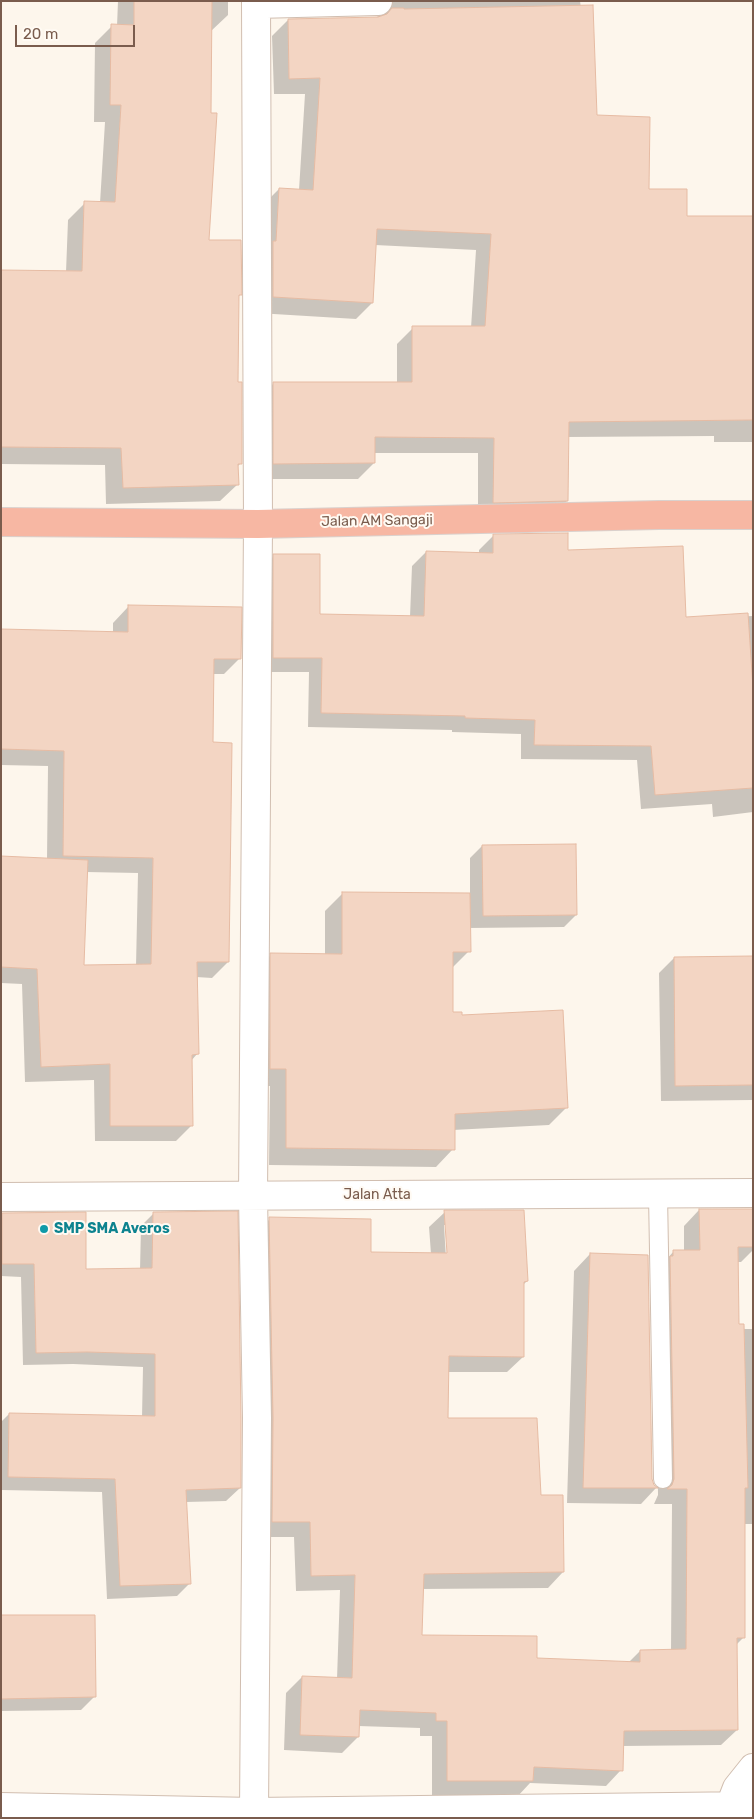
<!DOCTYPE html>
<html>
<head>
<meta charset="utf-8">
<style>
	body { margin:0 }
	#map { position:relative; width:754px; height:1819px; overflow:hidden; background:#fdf6ec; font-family:Rubik,sans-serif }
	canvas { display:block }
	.frame { position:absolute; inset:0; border:2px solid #7a5c4d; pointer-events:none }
	.scale { position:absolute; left:15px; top:25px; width:120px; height:22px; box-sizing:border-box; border:2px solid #7a5c4d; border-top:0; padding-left:6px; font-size:15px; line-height:18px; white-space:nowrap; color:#7a5c4d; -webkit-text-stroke:4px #fffaf3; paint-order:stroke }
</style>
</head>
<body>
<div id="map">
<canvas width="754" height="1819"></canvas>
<div class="frame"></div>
<div class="scale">20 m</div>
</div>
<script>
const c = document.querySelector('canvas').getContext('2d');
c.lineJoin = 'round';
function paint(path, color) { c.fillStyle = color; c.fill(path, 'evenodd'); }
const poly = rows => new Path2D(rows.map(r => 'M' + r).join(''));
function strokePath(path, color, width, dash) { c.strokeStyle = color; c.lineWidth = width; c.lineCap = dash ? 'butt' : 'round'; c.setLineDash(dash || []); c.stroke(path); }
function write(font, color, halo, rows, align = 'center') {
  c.font = font + ' Rubik,sans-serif'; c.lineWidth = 4; c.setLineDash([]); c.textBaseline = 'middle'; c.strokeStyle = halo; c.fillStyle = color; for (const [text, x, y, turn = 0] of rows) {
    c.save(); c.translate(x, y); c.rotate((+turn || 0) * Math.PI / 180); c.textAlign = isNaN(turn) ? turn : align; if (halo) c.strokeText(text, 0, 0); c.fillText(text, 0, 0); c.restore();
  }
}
const shadow = poly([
	[118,1,228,1,228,15,210,32,208,241,240,295,238,297,237,383,241,463,237,467,238,484,220,501,106,504,105,465,1,464,1,271,66,272,68,220,85,203,100,203,105,122,94,122,95,43,112,26,117,26],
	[363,1,580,1,596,117,648,191,685,217,753,217,753,442,714,442,714,436,568,437,567,501,551,517,478,519,478,453,374,453,374,463,358,479,258,479,258,399,274,383,397,383,397,344,413,328,471,328,476,250,375,245,372,303,356,319,257,313,263,205,279,189,299,190,305,94,274,94,272,36,288,20,378,18,375,9],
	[493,536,566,551,685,618,753,616,753,812,713,817,712,804,641,809,637,760,521,759,521,734,452,732,452,730,308,727,309,672,259,672,260,570,274,556,319,615,410,617,412,566,426,552,479,554,479,550],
	[128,607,240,658,224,674,213,674,212,744,228,962,212,978,196,977,197,1054,191,1061,192,1125,176,1141,95,1141,94,1080,25,1082,22,984,1,983,1,857,47,859,48,766,1,765,1,630,113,633,113,623],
	[86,872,138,873,136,966,83,967],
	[482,846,576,915,564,927,469,928,469,951,452,968,452,1014,567,1107,549,1125,453,1130,453,1149,436,1167,269,1165,270,1086,253,1086,254,972,271,955,325,955,325,911,342,894,470,894,470,858],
	[753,957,753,1100,661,1101,659,973,674,958],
	[753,1209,753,1250,741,1262,737,1262,738,1326,743,1329,753,1329,753,1524,744,1524,744,1637,736,1645,737,1730,721,1745,622,1746,621,1770,606,1786,530,1783,517,1797,432,1796,432,1736,420,1736,420,1728,358,1726,358,1737,342,1753,284,1750,286,1693,302,1677,337,1679,340,1590,296,1591,294,1537,257,1537,254,1234,270,1219,370,1253,431,1254,429,1227,445,1212,527,1281,523,1285,523,1357,507,1372,447,1372,447,1419,540,1497,563,1572,548,1588,422,1589,421,1636,536,1660,629,1662,640,1651,671,1650,672,1504,654,1504,658,1495,655,1272,674,1251,684,1251,684,1226,699,1210],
	[444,1225,447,1225,449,1259,446,1259],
	[154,1213,240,1488,226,1501,186,1502,190,1583,177,1596,107,1599,102,1492,1,1490,1,1422,9,1414,142,1417,143,1367,73,1364,23,1365,21,1277,1,1276,1,1215,3,1214,85,1271,140,1270,141,1226],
	[590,1254,651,1479,653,1486,656,1488,641,1504,567,1503,574,1271],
	[1,1616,95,1696,81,1710,1,1711]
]);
const building = poly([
	[134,1,212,1,211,113,217,113,209,240,241,240,242,295,239,295,238,382,242,382,242,464,238,464,239,485,123,488,121,448,1,447,1,270,82,271,84,201,115,202,121,105,110,105,111,24,134,25,134,1],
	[593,5,597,115,650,117,649,189,687,189,687,216,753,216,753,420,569,422,568,501,493,503,494,438,375,437,375,463,273,464,273,382,412,382,412,326,485,326,491,234,377,229,373,303,273,297,273,241,276,241,279,188,313,190,320,78,289,79,288,19,378,17,387,14,392,8,404,8,404,9,593,5],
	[568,533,568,550,683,546,686,617,748,613,753,688,753,788,655,795,651,746,534,745,535,720,465,718,465,716,321,713,322,658,273,658,273,554,320,554,320,614,424,616,426,551,493,553,493,534,568,533],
	[128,605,242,607,241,659,214,659,213,742,232,743,229,962,197,962,199,1054,192,1055,193,1126,110,1126,110,1064,41,1067,37,969,1,967,1,856,88,860,84,965,151,964,153,858,63,856,64,751,1,749,1,629,128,632,128,605],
	[576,844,577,915,483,916,482,845,576,844],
	[342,892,470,893,471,952,453,952,453,1012,462,1012,462,1015,563,1010,568,1108,455,1114,455,1150,286,1148,286,1069,270,1069,270,953,342,954,342,892],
	[753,956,753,1085,675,1086,674,957,753,956],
	[699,1209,753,1209,753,1247,738,1247,739,1324,744,1324,748,1488,745,1488,745,1638,737,1638,738,1730,624,1731,623,1771,534,1767,533,1781,447,1781,447,1721,436,1721,436,1713,360,1710,359,1737,300,1735,302,1676,352,1678,355,1575,311,1576,310,1522,272,1522,273,1418,269,1217,371,1219,371,1252,447,1253,444,1210,524,1210,528,1281,524,1282,524,1357,449,1356,448,1418,537,1418,541,1495,563,1495,564,1572,424,1574,422,1635,537,1636,537,1658,640,1662,640,1650,686,1649,687,1489,667,1489,672,1485,674,1479,670,1256,673,1256,673,1250,700,1250,699,1209],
	[238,1211,241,1418,241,1488,186,1490,191,1584,120,1586,115,1479,8,1477,9,1413,155,1416,155,1354,87,1352,36,1353,34,1264,2,1264,2,1213,86,1212,86,1269,152,1268,153,1212,238,1211],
	[590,1253,648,1255,652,1479,654,1485,658,1488,583,1488,590,1253],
	[1,1615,95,1615,96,1697,1,1699,1,1615]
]);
const lane = poly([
	[658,1194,663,1479]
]);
const street = poly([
	[256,4,378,1],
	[1,1197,753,1193],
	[730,1806,737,1788,753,1768],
	[1,1807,254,1812,753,1806],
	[254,1812,257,1418,253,1196,258,524,256,1]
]);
const highway = poly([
	[1,522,258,524,659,515,753,515]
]);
const markers = [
	[44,1229,5,"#0f9aa8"]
];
const streetNames = [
	["Jalan AM Sangaji",377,521,-1],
	["Jalan Atta",377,1195]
];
const cultureNames = [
	["SMP SMA Averos",54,1229]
];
paint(shadow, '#0003');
paint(building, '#f3d5c3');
strokePath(building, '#e6bba3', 1);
strokePath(lane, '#d1beb0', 20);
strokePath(street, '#d1beb0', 30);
strokePath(highway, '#dad1cd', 30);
strokePath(lane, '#fff', 18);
strokePath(street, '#fff', 28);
strokePath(highway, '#f7b7a3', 28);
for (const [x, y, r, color] of markers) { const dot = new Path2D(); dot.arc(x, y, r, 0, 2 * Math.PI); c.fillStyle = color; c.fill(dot); strokePath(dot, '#fffaf3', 2); }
write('14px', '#7a5c4d', '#fffaf3', streetNames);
write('bold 14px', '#0d838f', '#fffaf3', cultureNames, 'left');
</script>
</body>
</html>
